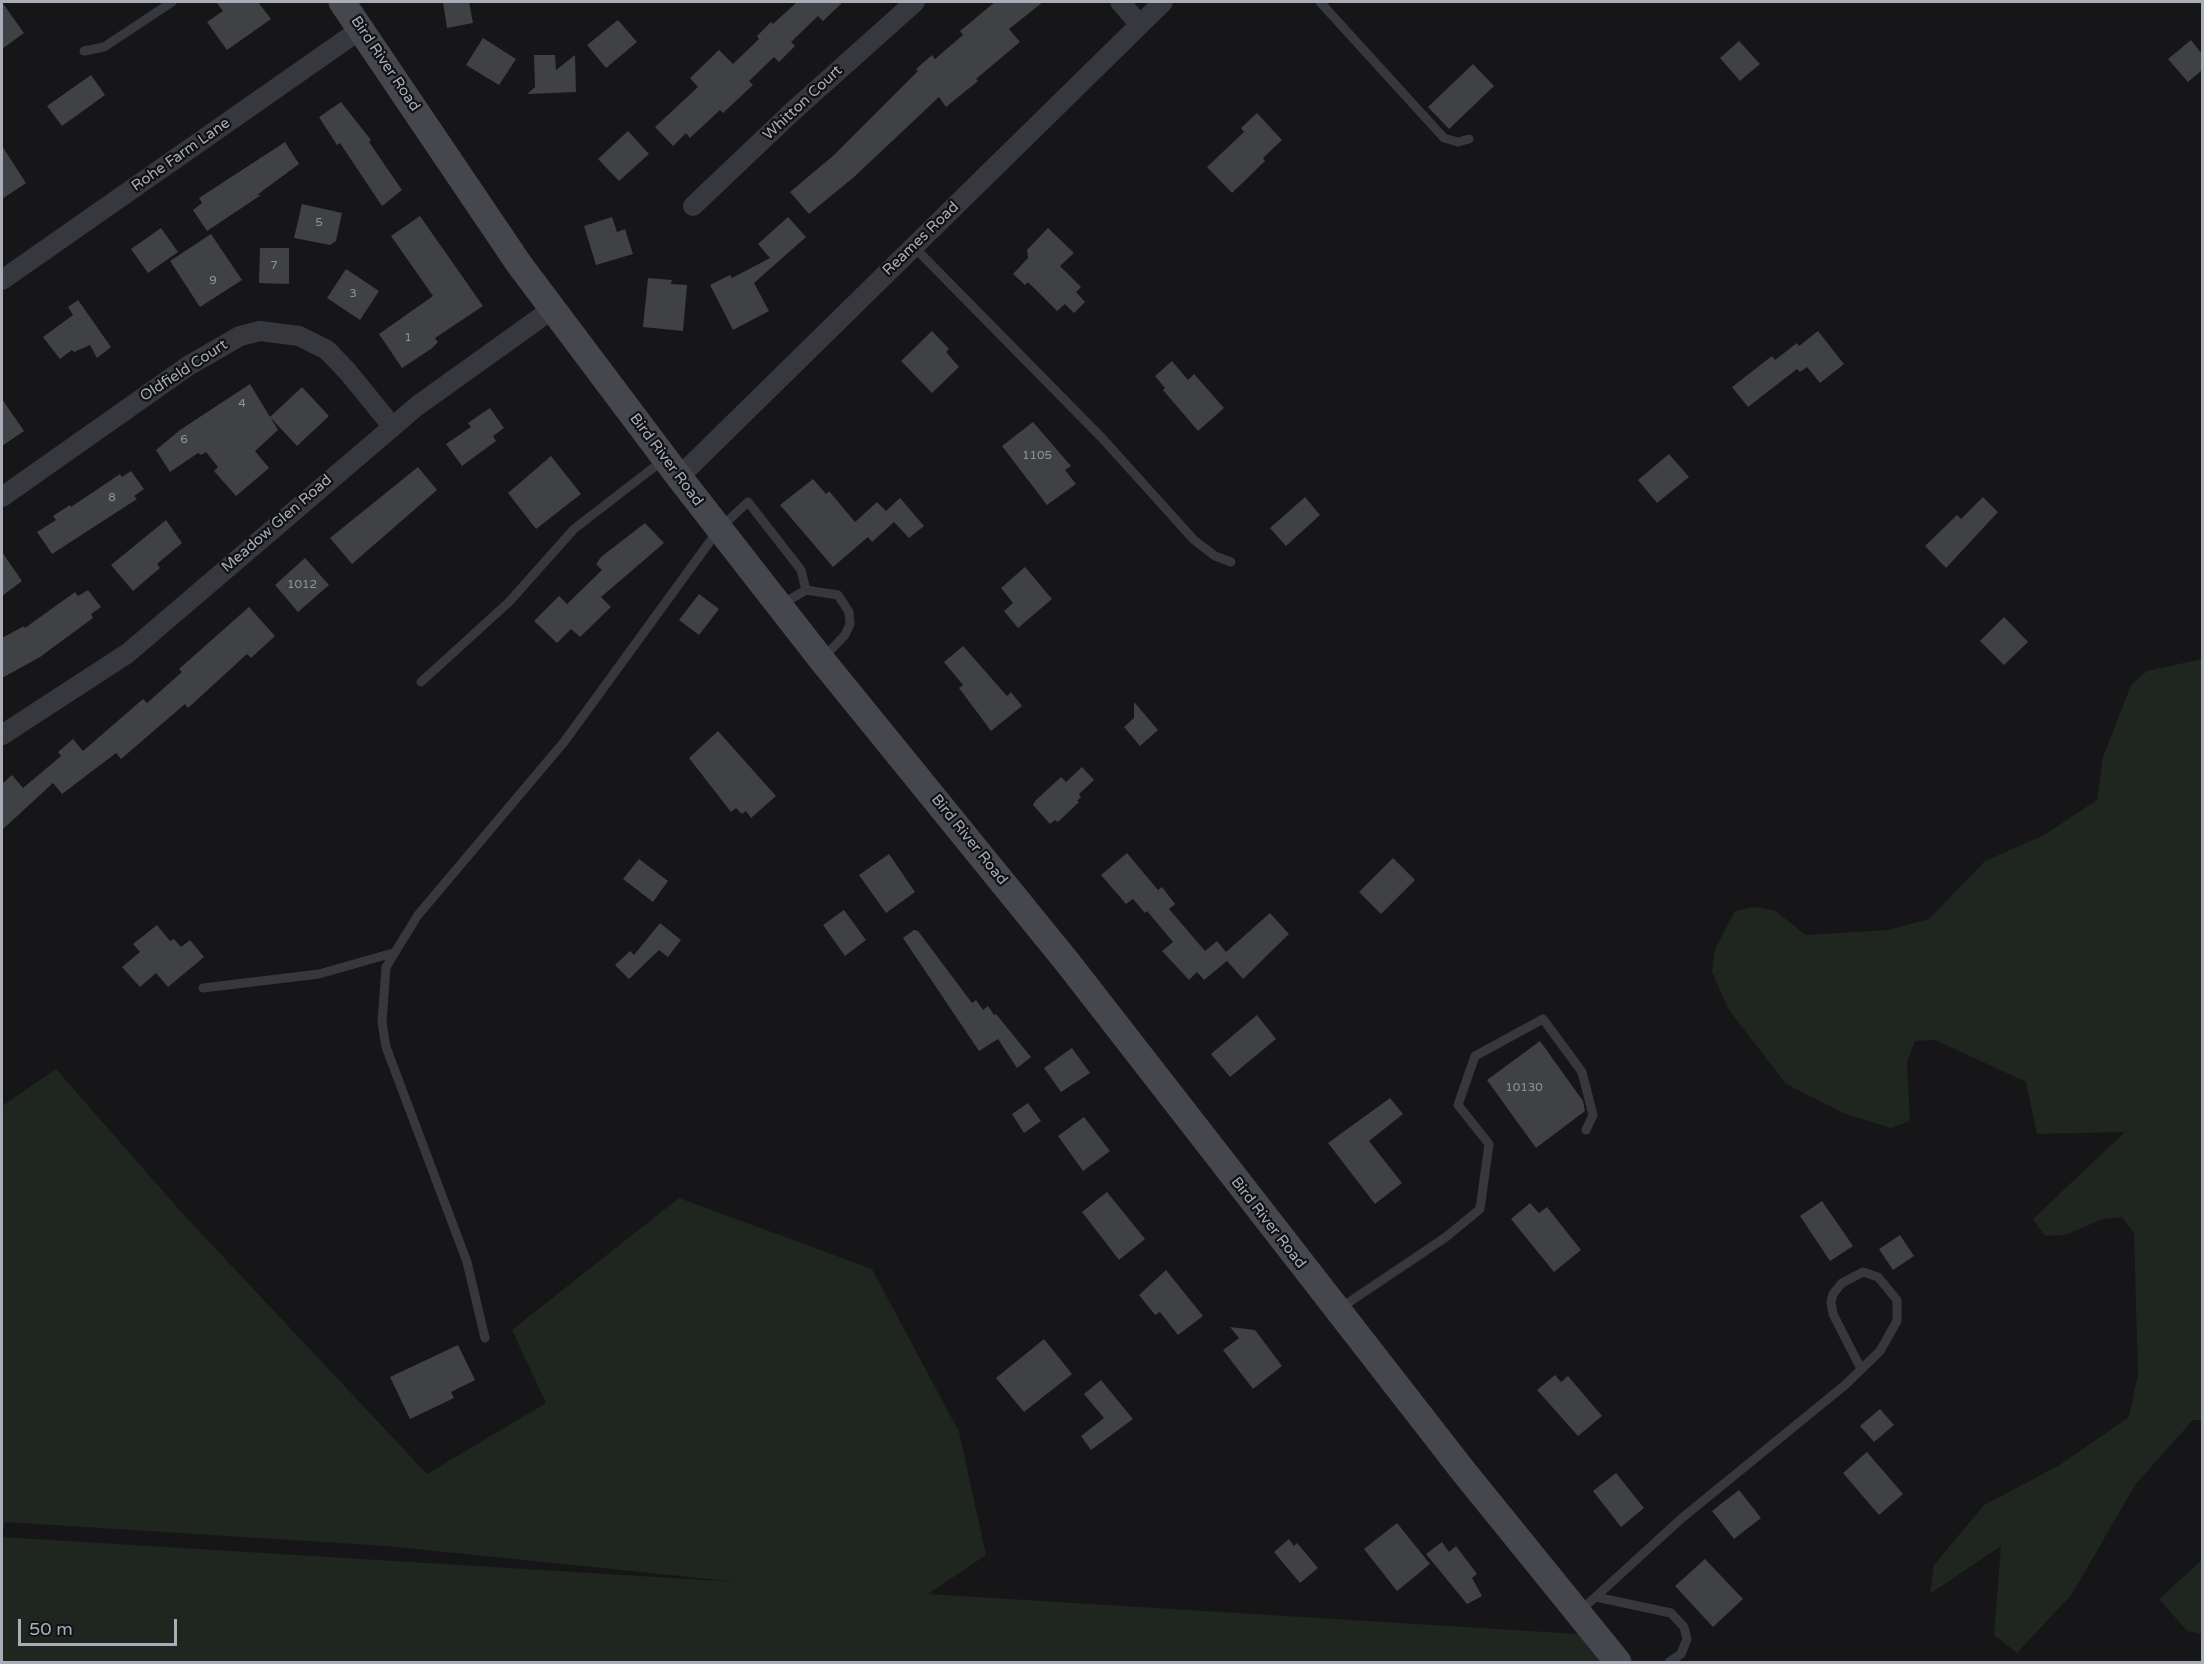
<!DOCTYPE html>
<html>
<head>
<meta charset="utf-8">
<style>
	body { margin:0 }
	#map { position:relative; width:2204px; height:1664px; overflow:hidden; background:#161618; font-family:"Varela Round",sans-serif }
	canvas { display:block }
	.frame { position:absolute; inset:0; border:3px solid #a8adb8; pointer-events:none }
	.scale { position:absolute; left:18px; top:1619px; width:159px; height:27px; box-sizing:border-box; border:3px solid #a8adb8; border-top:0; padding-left:8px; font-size:18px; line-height:21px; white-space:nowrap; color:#a8adb8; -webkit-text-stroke:4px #111113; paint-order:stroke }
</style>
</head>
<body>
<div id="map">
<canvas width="2204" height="1664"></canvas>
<div class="frame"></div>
<div class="scale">50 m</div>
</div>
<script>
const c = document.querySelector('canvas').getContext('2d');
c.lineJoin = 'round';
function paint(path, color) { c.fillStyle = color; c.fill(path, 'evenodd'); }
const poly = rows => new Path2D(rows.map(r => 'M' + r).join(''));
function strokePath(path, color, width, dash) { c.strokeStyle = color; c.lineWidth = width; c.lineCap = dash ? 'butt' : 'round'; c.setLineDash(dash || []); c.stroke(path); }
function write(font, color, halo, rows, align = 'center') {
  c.font = font + ' "Varela Round",sans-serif'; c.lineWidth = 4.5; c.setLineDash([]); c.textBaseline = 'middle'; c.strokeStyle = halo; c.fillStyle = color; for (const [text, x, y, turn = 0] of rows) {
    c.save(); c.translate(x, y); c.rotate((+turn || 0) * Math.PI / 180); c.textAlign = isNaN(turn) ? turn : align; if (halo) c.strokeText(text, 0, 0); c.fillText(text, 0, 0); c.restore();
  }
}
const green = poly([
	[2202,659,2202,1420,2193,1420,2135,1485,2072,1594,2017,1653,1994,1635,2001,1546,1930,1594,1934,1565,1984,1505,2058,1466,2129,1417,2138,1374,2134,1233,2122,1217,2103,1219,2065,1235,2045,1236,2033,1219,2125,1132,2037,1134,2026,1082,1935,1040,1915,1041,1907,1062,1910,1121,1891,1128,1846,1114,1786,1084,1729,1010,1712,972,1715,949,1735,911,1754,907,1774,910,1806,935,1888,930,1929,919,1985,861,2044,835,2097,800,2103,757,2131,685,2147,671],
	[56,1069,183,1214,427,1474,546,1403,512,1330,679,1198,872,1269,959,1432,986,1555,928,1594,1579,1634,1604,1662,2,1662,2,1537,738,1582,387,1546,5,1522,2,1534,2,1106],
	[2202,1560,2202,1634,2187,1631,2159,1599]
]);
const building = poly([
	[2,2,24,33,2,49],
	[216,2,258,2,271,19,227,50,207,22,223,11],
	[443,2,469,2,473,23,447,28],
	[797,2,843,2,823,21,818,16,791,42,795,46,779,62,774,57,749,81,753,85,723,113,720,110,690,138,686,133,673,146,655,127,698,87,690,78,719,50,733,64,759,39,757,36,771,22,773,24],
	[995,2,1043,2,1009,29,1020,42,976,79,978,81,946,107,939,97,854,177,809,214,790,192,834,155,918,71,916,69,932,55,935,59,963,35,960,31],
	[618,20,637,42,606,68,587,45],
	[483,38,516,59,499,85,466,65],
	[2191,40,2202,54,2202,70,2188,82,2168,59],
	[1739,41,1760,64,1740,81,1720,58],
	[534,55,555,55,556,70,575,55,576,92,527,94,535,87],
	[1473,64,1494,86,1449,129,1428,107],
	[91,75,105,95,62,126,47,106],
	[341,102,371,140,369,142,402,190,382,206,340,143,337,145,319,117],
	[1257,113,1282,140,1263,158,1265,161,1232,193,1207,167,1244,132,1241,128],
	[628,131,649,154,619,181,598,159],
	[285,142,299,164,257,195,261,195,207,231,193,210,202,203,199,198],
	[2,146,26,183,2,199],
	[302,204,342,213,336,241,330,245,294,238],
	[420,216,483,306,435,338,438,342,431,349,402,368,379,334,433,296,391,236],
	[612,217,617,232,625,229,633,254,596,265,584,226],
	[788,217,806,237,754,283,769,311,733,330,710,285,730,275,732,278,770,258,758,244],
	[161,228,178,252,148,273,131,249],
	[1048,228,1074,253,1060,266,1081,287,1076,292,1085,302,1074,313,1065,304,1057,311,1028,282,1025,285,1013,274,1028,258,1027,250],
	[211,234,242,280,200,307,170,261],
	[260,248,289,248,289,284,259,283],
	[346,269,379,291,360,320,327,298],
	[648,278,672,280,671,284,687,285,683,331,643,327],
	[78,300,111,347,97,358,90,345,74,352,72,350,60,359,43,337,73,315,68,307],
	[932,331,949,349,946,352,959,367,932,393,901,361],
	[1818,331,1844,364,1820,383,1807,367,1800,372,1797,369,1748,407,1732,387,1772,356,1775,360,1797,343,1799,346],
	[1172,361,1188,380,1194,374,1224,408,1198,431,1163,390,1165,388,1155,376],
	[250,384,278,430,255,451,269,468,236,496,214,471,218,467,206,452,201,455,198,453,170,472,156,450,180,430],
	[302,387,329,416,297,446,270,417],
	[2,399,24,431,2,446],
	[490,408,504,428,493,436,496,441,462,466,446,444,471,427,468,423],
	[1033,422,1071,466,1065,470,1076,484,1047,505,1002,446],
	[1669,454,1689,477,1657,503,1638,480],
	[551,456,581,494,536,529,508,493],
	[418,467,437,490,352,564,330,538],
	[131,471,144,489,134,496,137,499,52,554,37,532,56,520,53,516,70,505,71,507,120,474,122,477],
	[813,479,826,494,829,491,855,522,877,502,886,511,900,498,924,526,909,538,894,522,872,542,868,537,833,567,780,505],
	[1305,497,1320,515,1286,546,1270,528],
	[1983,497,1998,512,1946,568,1925,546,1957,515,1961,519],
	[166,520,182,543,157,564,160,568,133,591,111,565],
	[645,523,664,543,601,597,611,607,580,637,571,629,557,643,534,621,559,596,567,604,602,570,596,564,601,557],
	[2,552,22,581,2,596],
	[305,558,329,585,298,612,275,585],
	[1025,567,1052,599,1018,628,1004,611,1013,603,1001,588],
	[88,590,101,607,91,614,93,618,40,657,2,678,2,638,24,626,25,628,75,592,78,596],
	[699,594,719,609,699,635,679,620],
	[249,607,275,636,251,658,247,654,188,708,185,704,121,759,116,753,62,794,53,783,2,830,2,784,12,775,23,788,61,756,58,752,73,739,83,751,143,699,147,703,182,672,179,669],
	[2004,617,2028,642,2004,665,1980,641],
	[963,646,1007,696,1011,692,1022,706,991,731,959,688,963,685,944,662],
	[1134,702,1158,730,1140,746,1124,727,1134,718],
	[718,731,776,796,751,818,746,811,742,814,736,808,731,812,689,758],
	[1082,767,1094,780,1079,794,1081,797,1077,801,1079,802,1058,822,1055,820,1050,824,1033,805,1035,801,1061,777,1066,782],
	[1127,853,1158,890,1162,887,1175,904,1169,909,1205,951,1217,941,1226,952,1270,913,1289,934,1243,979,1227,961,1204,980,1197,972,1189,980,1162,951,1173,942,1147,911,1145,913,1133,899,1126,904,1101,875],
	[889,854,915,892,886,913,859,875],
	[1393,858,1415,880,1381,914,1359,892],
	[639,859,668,881,653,902,623,879],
	[844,910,866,940,845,956,823,925],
	[660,923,681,940,668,957,659,950,629,979,615,965,630,951,634,955],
	[157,925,170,941,174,939,181,947,190,940,204,957,168,987,156,973,140,987,122,967,140,952,133,944],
	[914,930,918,931,972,1003,976,1000,983,1010,988,1006,994,1015,996,1014,1031,1057,1017,1068,998,1039,979,1051,903,938],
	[1257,1015,1276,1039,1230,1077,1211,1054],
	[1540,1041,1583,1101,1585,1111,1536,1148,1487,1080],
	[1072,1048,1090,1073,1061,1092,1044,1068],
	[1390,1098,1403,1114,1369,1141,1402,1183,1375,1204,1328,1143],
	[1028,1103,1041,1121,1024,1133,1012,1114],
	[1084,1117,1110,1151,1083,1171,1058,1136],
	[1107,1192,1145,1239,1119,1260,1082,1212],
	[1822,1201,1853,1246,1830,1261,1800,1216],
	[1530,1203,1539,1213,1547,1207,1581,1250,1554,1272,1511,1219],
	[1900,1235,1914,1256,1893,1270,1879,1249],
	[1166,1270,1203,1316,1178,1335,1160,1312,1155,1315,1139,1295],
	[1230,1327,1255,1330,1282,1366,1253,1389,1223,1350,1239,1338],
	[1044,1339,1072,1374,1024,1412,996,1378],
	[458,1345,475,1380,451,1392,454,1398,410,1419,390,1377],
	[1555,1375,1561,1382,1568,1376,1602,1416,1578,1436,1537,1390],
	[1101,1380,1133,1419,1091,1450,1081,1436,1104,1418,1084,1394],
	[1880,1409,1894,1425,1874,1442,1860,1426],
	[1867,1452,1903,1494,1879,1515,1843,1473],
	[1616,1473,1644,1508,1621,1527,1593,1491],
	[1739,1490,1761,1518,1734,1539,1712,1511],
	[1397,1523,1430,1564,1397,1591,1364,1549],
	[1289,1539,1294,1546,1297,1543,1318,1568,1300,1583,1274,1552],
	[1442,1542,1449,1552,1456,1546,1477,1574,1472,1578,1482,1596,1467,1604,1426,1554],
	[1705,1559,1743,1599,1713,1627,1675,1586]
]);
const lane = poly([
	[1320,2,1444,138,1458,142,1469,139],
	[84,51,104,47,172,2],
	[914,247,1102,438,1194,540,1215,556,1231,562],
	[806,590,838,595,849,612,850,624,845,635,823,658],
	[421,682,509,602,574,529,662,461],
	[203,988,319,974,393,953],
	[1339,1309,1446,1237,1480,1209,1489,1144,1458,1105,1475,1056,1543,1019,1582,1072,1593,1115,1586,1130],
	[485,1338,467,1262,386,1047,382,1022,386,967,418,915,564,742,719,529,748,502,801,570,806,590,782,604],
	[1596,1597,1671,1613,1684,1627,1687,1639,1681,1654,1669,1662],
	[1579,1612,1682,1518,1845,1385,1880,1351,1897,1321,1897,1300,1878,1277,1863,1272,1842,1283,1833,1294,1831,1302,1833,1314,1860,1367]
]);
const street = poly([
	[1120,2,1140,25],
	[693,206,792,112,915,2],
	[2,280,361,29],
	[679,477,1163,2],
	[2,497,188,366,240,336,260,331,299,336,327,350,348,372,392,426],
	[2,735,128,653,417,406,551,310]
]);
const secondary = poly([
	[342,2,519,264,679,477,821,659,1068,963,1464,1472,1618,1662]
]);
const numberNames = [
	["5",319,223],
	["7",274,266],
	["9",213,281],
	["3",353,294],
	["1",408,338],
	["4",242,404],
	["6",184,440],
	["1105",1037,456],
	["8",112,498],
	["1012",302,585],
	["10130",1524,1088]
];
const streetNames = [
	["Bird River Road",385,64,56],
	["Whitton Court",803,103,-43],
	["Rohe Farm Lane",181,155,-35],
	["Reames Road",921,239,-44],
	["Oldfield Court",184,371,-33],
	["Bird River Road",666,460,53],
	["Meadow Glen Road",277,524,-41],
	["Bird River Road",969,840,51],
	["Bird River Road",1268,1223,52]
];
paint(green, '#1e261f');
paint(building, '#404145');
strokePath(lane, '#37383d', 9);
strokePath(street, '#37383d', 20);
strokePath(secondary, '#45474d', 27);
write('12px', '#8e929b', null, numberNames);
write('15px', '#a8adb8', '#111113', streetNames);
</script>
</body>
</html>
